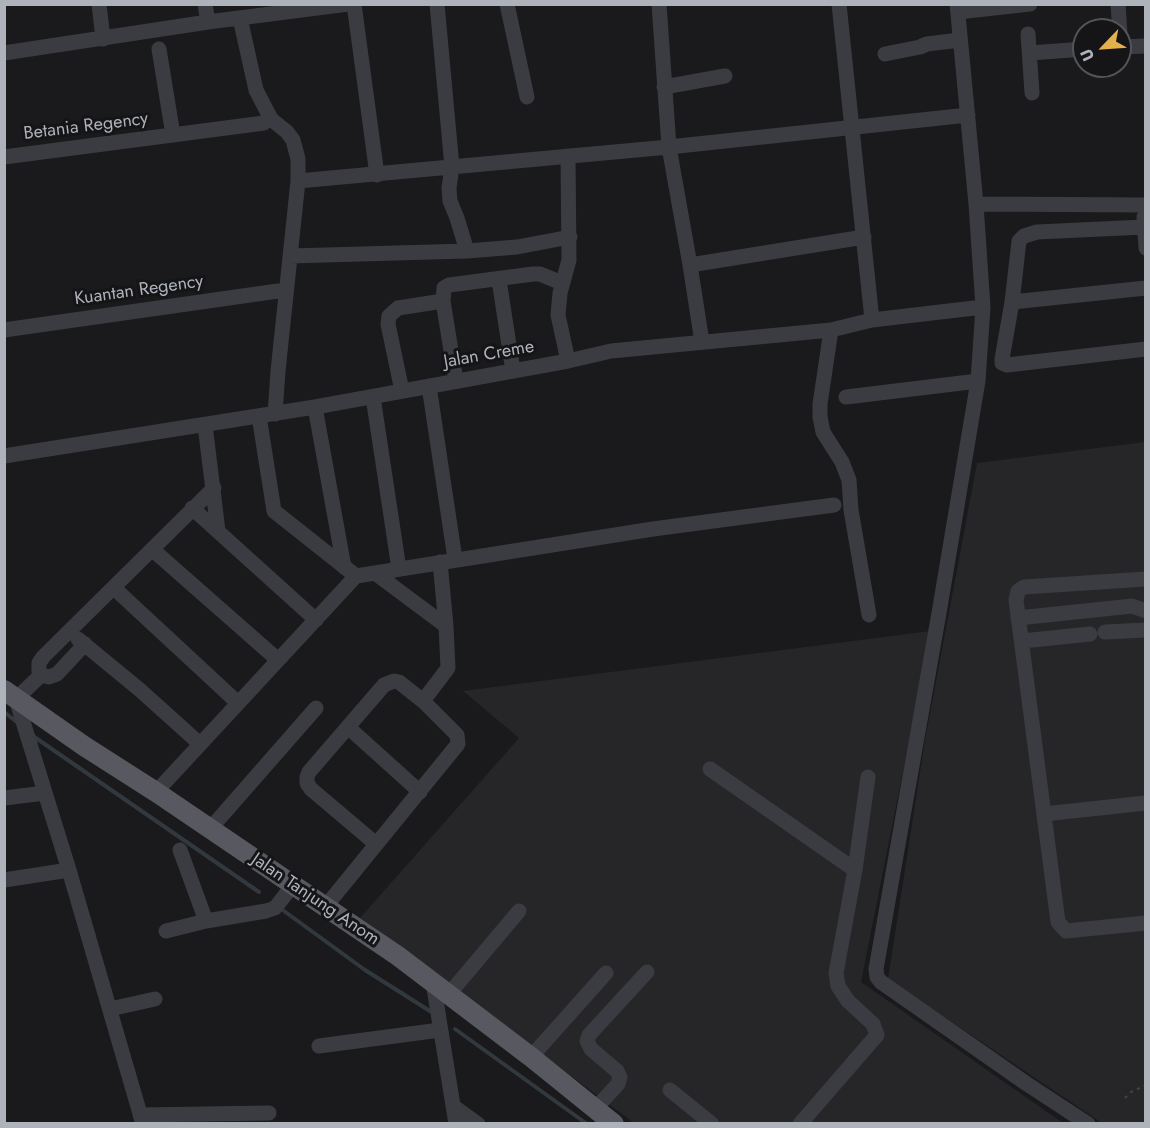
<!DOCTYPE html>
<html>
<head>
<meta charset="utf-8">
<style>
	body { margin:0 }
	#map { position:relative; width:1150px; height:1128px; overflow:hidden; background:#1a1a1c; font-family:Jost,sans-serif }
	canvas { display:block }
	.frame { position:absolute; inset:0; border:6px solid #aeb2ba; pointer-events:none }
	.north { position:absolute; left:1072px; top:18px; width:60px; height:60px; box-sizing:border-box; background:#151517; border:2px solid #525458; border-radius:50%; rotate:245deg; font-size:16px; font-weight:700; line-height:24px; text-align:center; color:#aeb2ba }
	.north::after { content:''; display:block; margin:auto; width:21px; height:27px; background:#e3b04b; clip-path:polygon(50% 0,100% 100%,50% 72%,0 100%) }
</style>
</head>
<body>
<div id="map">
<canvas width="1150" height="1128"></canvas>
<div class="frame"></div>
<div class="north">U</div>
</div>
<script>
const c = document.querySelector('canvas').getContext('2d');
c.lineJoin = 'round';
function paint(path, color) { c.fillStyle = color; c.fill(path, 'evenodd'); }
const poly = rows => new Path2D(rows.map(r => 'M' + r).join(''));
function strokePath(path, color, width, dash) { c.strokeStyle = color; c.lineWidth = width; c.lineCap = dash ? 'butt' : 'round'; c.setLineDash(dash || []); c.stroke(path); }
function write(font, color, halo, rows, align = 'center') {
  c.font = font + ' Jost,sans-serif'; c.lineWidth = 6; c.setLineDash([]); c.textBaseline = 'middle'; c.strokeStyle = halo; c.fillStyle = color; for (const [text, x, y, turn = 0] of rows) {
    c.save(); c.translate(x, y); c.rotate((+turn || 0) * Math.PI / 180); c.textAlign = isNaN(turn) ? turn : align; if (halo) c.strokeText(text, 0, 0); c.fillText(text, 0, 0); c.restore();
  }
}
const built = poly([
	[1145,442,1145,1123,1102,1123,888,979,925,740,977,463],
	[931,631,861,982,1063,1123,634,1123,360,918,519,738,463,691]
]);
const stream = poly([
	[4,712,18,723],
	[33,736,259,892],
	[284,911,365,970,433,1013],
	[455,1029,587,1124]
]);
const path = poly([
	[1125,1098,1131,1092,1146,1085]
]);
const minor = poly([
	[99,4,103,39],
	[205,4,208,22],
	[354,4,377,175],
	[437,4,452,167,449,188,450,201,457,218,467,251],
	[507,4,527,97],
	[659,4,669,147,690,265,864,237],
	[839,4,872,320],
	[957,4,976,204,983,307,978,381,939,613,876,969,877,977,881,982,1027,1084,1088,1124],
	[1118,4,1121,47],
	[958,12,1030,4],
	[240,18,256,90,271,119,287,132,293,140,298,159,298,181,278,371,275,414],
	[1028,34,1032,93],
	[1120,47,1146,46],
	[159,49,173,135],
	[4,53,208,22,348,4],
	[1030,53,1084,49],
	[885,54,920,47,927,44,960,40],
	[664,87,725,76],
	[568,156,569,260,560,293,558,315,568,361],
	[4,157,264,123],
	[298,181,669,147,968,115],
	[976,204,1146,205],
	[1144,217,1146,248],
	[1144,227,1037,232,1024,236,1019,241,1012,302,1002,359,1002,363,1007,365,1146,349],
	[290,256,467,251,517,247,570,237],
	[690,265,702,342],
	[499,280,513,371],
	[1012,302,1146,288],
	[4,330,278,291],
	[831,330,820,404,820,417,823,432,842,462,849,480,851,510,869,615],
	[456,381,443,301,444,288,449,285,533,274,540,274,562,283],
	[429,386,455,559],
	[402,391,388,324,389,316,398,308,443,301],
	[373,397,399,569],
	[846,397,978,381],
	[315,407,344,567],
	[259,416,274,511,356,576],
	[205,425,218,531],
	[4,456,315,407,568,361,611,351,831,330,872,320,983,307],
	[192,508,316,620],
	[153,550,278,660],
	[440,562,446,626],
	[375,573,446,626,448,668,423,701],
	[1146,579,1024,587,1018,591,1016,600,1058,922,1066,931,1146,923],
	[114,588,238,703],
	[1018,618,1132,606,1146,611],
	[1105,632,1146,630],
	[78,639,140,690,200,744],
	[1022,641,1090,634],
	[85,644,57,674,49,677,41,675,39,672,39,663,43,657,214,488],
	[41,675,16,699,69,870,143,1124],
	[349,728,420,792],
	[710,769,855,870,836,973,838,986,848,1001,873,1024,877,1035,800,1124],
	[156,792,356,576,653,529,834,505],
	[4,798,45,793],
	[1044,814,1146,803],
	[210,829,316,708],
	[180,850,206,921],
	[855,870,868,777],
	[4,880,69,870],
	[326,906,458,744,457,735,423,701,399,682,394,681,384,685,309,772,307,777,307,783,311,789,376,844],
	[166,931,206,921,266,911,275,908,293,885],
	[433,982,456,1124],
	[449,994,519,911],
	[110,1009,155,999],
	[319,1046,440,1030],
	[531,1057,606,973],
	[670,1090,712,1124],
	[453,1106,478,1124],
	[595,1109,618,1084,620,1077,617,1071,591,1049,587,1041,589,1035,647,972],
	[140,1115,269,1113]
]);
const major = poly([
	[4,690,84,746,156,792,398,956,531,1057,614,1124]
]);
const streetNames = [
	["Betania Regency",86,127,-7],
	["Kuantan Regency",139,291,-8],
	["Jalan Creme",489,355,-10],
	["Jalan Tanjung Anom",315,900,34]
];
paint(built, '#262629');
strokePath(stream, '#31393f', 4);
strokePath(path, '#424348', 2, [3, 4.5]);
strokePath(minor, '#3b3c41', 15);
strokePath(major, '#585960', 20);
write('18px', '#aeb2ba', '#151517', streetNames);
</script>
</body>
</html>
